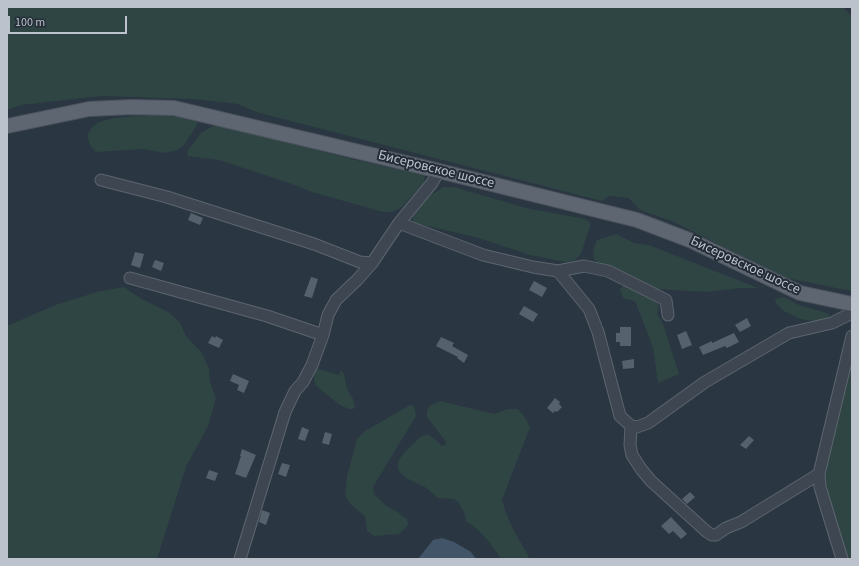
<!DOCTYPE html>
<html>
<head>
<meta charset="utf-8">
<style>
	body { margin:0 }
	#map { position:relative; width:859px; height:566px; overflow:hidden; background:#2a3641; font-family:"Source Sans 3",sans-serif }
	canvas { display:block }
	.frame { position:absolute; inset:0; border:8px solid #bbc2cb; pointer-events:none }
	.scale { position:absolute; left:8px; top:16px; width:119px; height:18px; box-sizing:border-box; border:2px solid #bbc2cb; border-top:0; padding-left:5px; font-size:12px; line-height:14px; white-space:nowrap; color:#bbc2cb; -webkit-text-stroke:3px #232c37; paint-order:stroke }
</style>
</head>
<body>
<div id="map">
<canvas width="859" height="566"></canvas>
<div class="frame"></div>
<div class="scale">100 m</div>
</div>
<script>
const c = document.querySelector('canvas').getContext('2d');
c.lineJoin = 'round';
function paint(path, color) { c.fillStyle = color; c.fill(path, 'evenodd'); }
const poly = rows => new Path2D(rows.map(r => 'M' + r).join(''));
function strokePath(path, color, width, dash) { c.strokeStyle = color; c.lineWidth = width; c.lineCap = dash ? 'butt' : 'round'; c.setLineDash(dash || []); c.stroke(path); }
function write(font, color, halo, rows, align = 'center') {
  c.font = font + ' "Source Sans 3",sans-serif'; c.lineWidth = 4; c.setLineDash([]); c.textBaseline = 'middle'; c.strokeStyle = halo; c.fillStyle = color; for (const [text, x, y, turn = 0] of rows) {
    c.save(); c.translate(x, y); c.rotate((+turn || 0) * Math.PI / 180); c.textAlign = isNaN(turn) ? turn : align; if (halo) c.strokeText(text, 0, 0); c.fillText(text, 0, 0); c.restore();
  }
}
const green = poly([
	[7,7,843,7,852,17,851,291,782,277,674,222,640,210,629,198,609,196,602,201,256,112,238,104,193,99,102,96,21,105,7,110],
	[158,114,186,116,192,118,198,123,184,145,177,150,165,153,143,149,96,152,91,147,87,136,92,127,99,122,114,118],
	[215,125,234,128,351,159,425,175,424,182,402,207,392,212,383,212,312,192,289,183,219,160,187,156,188,150,201,133],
	[443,187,454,187,526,208,585,219,591,223,581,254,574,261,565,262,530,255,479,238,415,223,412,219,418,210,430,196],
	[616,234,634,243,649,245,758,288,741,288,707,292,656,289,599,264,594,259,593,250,597,240],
	[624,284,656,301,659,306,657,314,663,324,679,374,658,383,653,347,635,301,623,298,620,290],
	[124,287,140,298,168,312,179,321,186,336,202,353,209,369,210,382,216,398,208,426,186,467,157,559,7,559,7,326,58,304,97,292],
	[784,297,799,305,830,314,828,318,819,322,800,319,782,310,776,303,775,299],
	[852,360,852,559,845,559,823,486,825,460],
	[315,368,339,375,341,370,344,374,347,389,353,399,355,406,353,409,349,409,340,405,321,390,315,384,314,378],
	[440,401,494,414,507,409,518,409,524,416,530,427,502,500,505,510,512,527,530,559,501,559,490,543,477,529,466,521,464,512,458,502,454,499,438,498,425,487,406,478,398,470,398,462,403,454,420,437,427,434,434,438,442,446,446,444,446,442,427,417,427,410,431,405],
	[410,405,414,406,416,416,373,487,374,494,385,505,396,511,407,519,408,525,399,534,374,536,367,531,365,516,350,504,345,496,347,476,357,439,365,431]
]);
const water = poly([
	[442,538,454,542,471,552,476,559,418,559,433,540]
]);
const building = poly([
	[191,213,203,218,200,225,188,220],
	[135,252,144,254,140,268,131,265],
	[155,260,164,263,161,271,152,267],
	[311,277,318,279,312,298,304,296],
	[534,281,547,288,542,297,529,290],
	[524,306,538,314,533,322,519,314],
	[747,318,751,326,740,332,735,325],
	[620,327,631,327,631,346,620,346,620,342,616,342,616,333,620,333],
	[686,331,692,345,682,349,677,335],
	[734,333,739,342,727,348,725,346,703,355,699,347,712,341,712,343],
	[212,336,215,338,216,336,223,340,219,348,208,343],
	[441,337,454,343,452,346,468,355,464,363,457,358,458,357,436,346],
	[634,359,634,368,623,369,622,361],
	[233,374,249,381,244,393,237,390,239,385,230,381],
	[555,398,560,402,559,404,562,407,557,412,555,411,553,413,547,408],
	[302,427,309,430,305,441,298,439],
	[325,432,332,434,329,445,322,443],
	[749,436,754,440,746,449,740,445],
	[242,449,256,455,246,478,235,474,241,456,240,456],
	[282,463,290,465,286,477,278,474],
	[209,470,218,473,215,481,206,478],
	[690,492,695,497,687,504,682,499],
	[262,510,270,513,266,525,259,522],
	[671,517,687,534,681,539,673,531,669,534,661,526]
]);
const minor = poly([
	[101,180,167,197,314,244,360,262,372,263],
	[399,223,483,255,533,267,558,271,589,309,598,332,620,416,631,426,637,427,648,423,705,382,789,333,832,323,852,313],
	[558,271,584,266,608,271,666,300,668,315],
	[130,278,267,316,323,335],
	[631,426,630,445,632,455,641,469,651,481,707,532,712,535,716,535,726,528,741,522,819,474],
	[240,559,285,412,295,391,303,382,312,365,323,335,328,315,336,300,357,280,372,263,399,223,432,183,439,171],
	[842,559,820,487,819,474,852,336]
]);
const major = poly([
	[7,126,89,109,131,107,174,108,423,167,637,220,692,241,800,293,852,304]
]);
const streetNames = [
	["Бисеровское шоссе",436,170,14],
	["Бисеровское шоссе",745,266,25]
];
paint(green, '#2f4544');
paint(water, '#425468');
paint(building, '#56616e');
strokePath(minor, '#5c656f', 13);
strokePath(major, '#4b535e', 16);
strokePath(minor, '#3e4751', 11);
strokePath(major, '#5d6671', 14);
write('14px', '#bbc2cb', '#232c37', streetNames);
</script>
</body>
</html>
